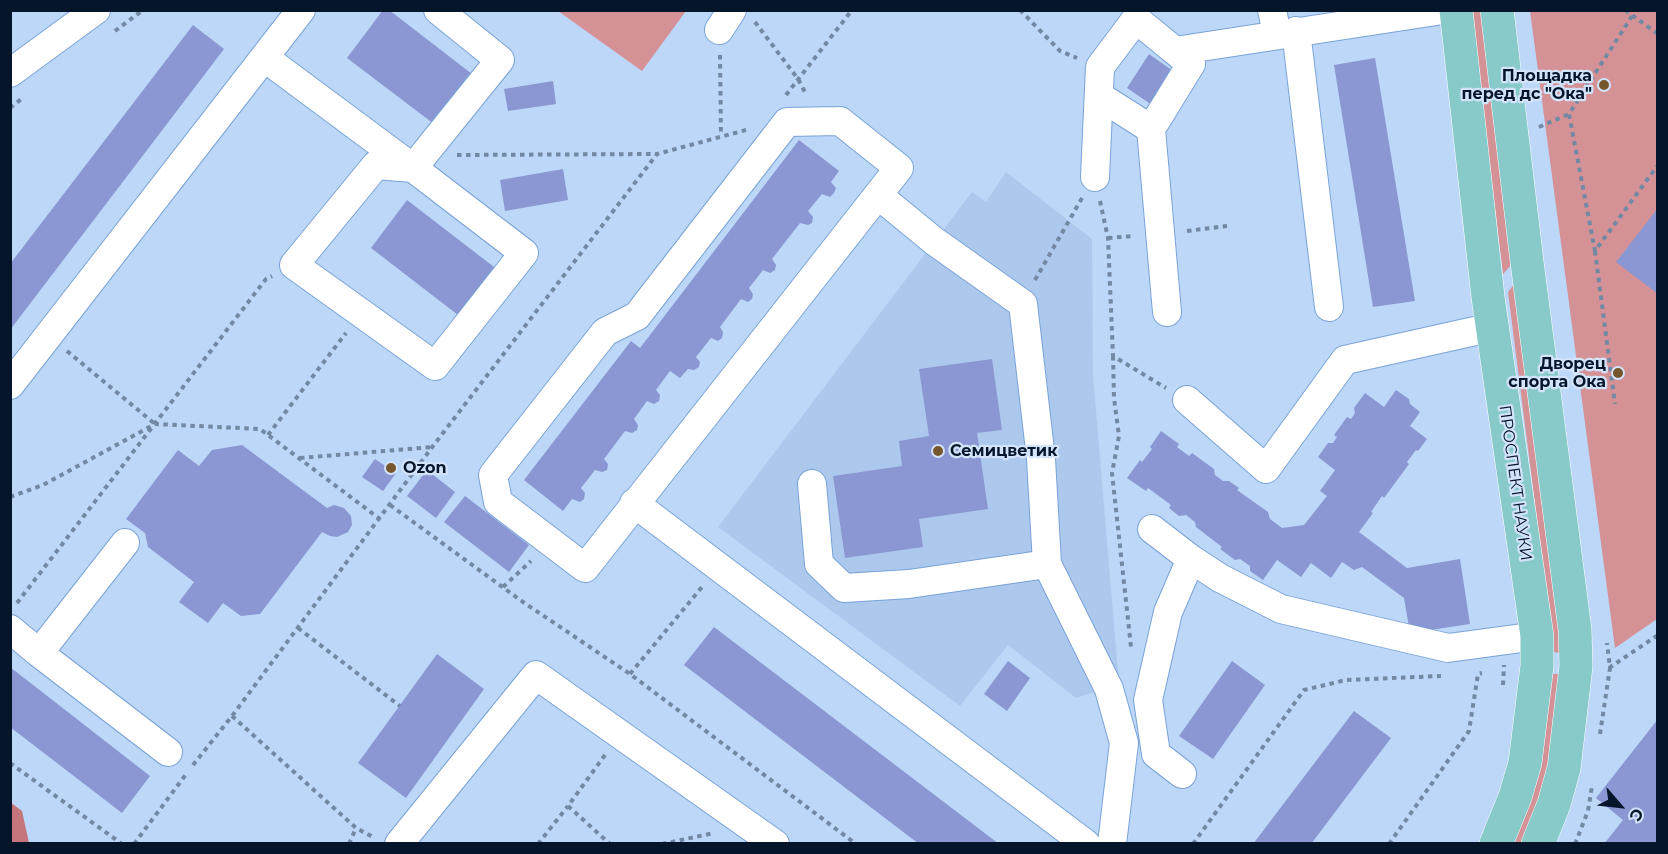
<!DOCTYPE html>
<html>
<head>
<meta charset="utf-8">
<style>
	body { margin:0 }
	#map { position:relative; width:1668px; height:854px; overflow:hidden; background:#bdd7f8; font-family:Montserrat,sans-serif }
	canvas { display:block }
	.frame { position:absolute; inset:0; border:12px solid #06162a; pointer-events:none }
	.north { position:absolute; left:1590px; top:776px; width:60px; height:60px; -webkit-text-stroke:4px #d2e3fa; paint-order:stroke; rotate:118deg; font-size:16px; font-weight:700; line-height:24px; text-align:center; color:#06162a }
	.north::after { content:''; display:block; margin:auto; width:21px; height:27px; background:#06162a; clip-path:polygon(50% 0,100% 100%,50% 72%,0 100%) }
</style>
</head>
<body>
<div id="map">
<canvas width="1668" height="854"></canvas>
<div class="frame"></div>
<div class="north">С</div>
</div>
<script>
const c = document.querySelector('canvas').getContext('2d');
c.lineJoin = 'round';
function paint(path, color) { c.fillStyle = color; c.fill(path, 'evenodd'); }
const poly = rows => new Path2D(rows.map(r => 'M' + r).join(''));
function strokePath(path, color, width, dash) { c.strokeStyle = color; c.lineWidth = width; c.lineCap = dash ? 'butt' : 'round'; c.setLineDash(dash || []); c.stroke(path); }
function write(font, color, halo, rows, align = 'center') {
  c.font = font + ' Montserrat,sans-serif'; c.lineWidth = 4.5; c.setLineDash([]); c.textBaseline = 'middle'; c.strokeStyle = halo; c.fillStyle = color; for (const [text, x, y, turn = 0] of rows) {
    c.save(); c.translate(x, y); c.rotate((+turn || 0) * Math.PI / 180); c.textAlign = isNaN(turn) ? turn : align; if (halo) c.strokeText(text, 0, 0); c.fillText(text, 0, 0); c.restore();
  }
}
const built = poly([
	[1006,172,1092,239,1093,374,1119,684,1076,698,1008,645,960,706,718,527,972,192,986,202]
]);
const green = poly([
	[558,11,685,10,686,11,642,71],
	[1471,11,1481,11,1513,263,1503,274],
	[1530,11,1657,11,1657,619,1615,648],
	[1515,283,1562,630,1559,653,1551,651,1551,629,1508,292],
	[1549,674,1561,674,1551,762,1524,843,1510,844]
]);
const forest = poly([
	[10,802,22,811,29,843,11,843]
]);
const building = poly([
	[383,10,389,10,472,74,434,124,347,58],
	[193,25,224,49,10,330,10,264],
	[1149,54,1173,71,1152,105,1127,88],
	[1375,58,1415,301,1373,307,1334,65],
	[553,81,556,104,508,111,504,89],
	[799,140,839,171,831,182,836,188,834,193,830,197,822,194,808,211,813,217,812,223,808,225,800,223,772,259,776,265,775,270,770,273,763,270,749,288,753,294,752,299,748,302,741,299,720,327,723,332,722,338,718,341,711,338,696,357,700,362,699,367,694,370,688,369,680,378,670,371,656,390,660,395,659,401,654,404,647,401,634,419,638,425,637,430,632,433,625,431,604,459,608,464,607,470,602,472,595,470,581,488,585,493,584,499,580,502,572,499,563,511,524,480,631,341,640,348],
	[563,169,568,200,505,211,500,180],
	[407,200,494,267,458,315,371,248],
	[1658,208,1658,294,1616,262],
	[992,359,1002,430,977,433,988,509,919,519,923,547,845,558,833,476,902,466,899,441,929,436,919,369],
	[1396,390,1409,399,1410,404,1420,412,1410,426,1427,439,1418,451,1416,450,1407,462,1409,464,1384,498,1382,496,1371,512,1373,513,1359,532,1407,568,1460,559,1470,624,1410,633,1404,598,1362,567,1354,570,1342,562,1331,578,1311,563,1301,577,1277,560,1263,580,1250,571,1250,566,1240,559,1235,560,1220,549,1222,547,1196,527,1195,522,1186,515,1179,516,1169,508,1171,505,1148,488,1146,491,1127,478,1140,460,1142,462,1152,449,1150,447,1161,431,1179,444,1177,447,1189,456,1192,453,1214,469,1215,475,1223,481,1229,481,1239,488,1237,490,1268,512,1270,519,1282,528,1304,525,1327,496,1320,491,1335,470,1318,457,1328,443,1333,443,1337,437,1334,435,1347,417,1351,419,1355,413,1354,408,1365,393,1384,407],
	[242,445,327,508,334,505,344,508,351,516,352,525,348,532,337,537,330,536,322,532,260,614,241,616,223,603,208,623,179,602,194,582,148,547,145,533,126,519,178,450,199,466,212,450],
	[375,459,396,473,383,491,362,477],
	[427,470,455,492,436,518,407,496],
	[465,496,529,545,509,572,444,522],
	[714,627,999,844,919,844,684,665],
	[437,654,484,689,406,798,358,763],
	[1008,661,1030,678,1007,711,984,694],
	[1232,661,1265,685,1213,759,1179,736],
	[10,667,150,776,122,813,10,727],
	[1354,711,1391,738,1311,844,1253,844],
	[1658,719,1658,844,1604,844,1623,820,1596,798]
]);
const path = poly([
	[1020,10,1060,51,1077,58],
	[1625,10,1658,34],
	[1632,16,1569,114,1595,251,1658,165],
	[755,22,798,79,806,94],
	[115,31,143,10],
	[720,55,721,136],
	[786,95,852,10],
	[10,108,24,97],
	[1539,127,1569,114],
	[457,155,656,154],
	[1100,201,1108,238,1113,356,1166,388],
	[1187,231,1227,226],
	[1108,238,1134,236],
	[1595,251,1615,404],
	[1035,280,1082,198],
	[67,351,155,424],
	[1113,356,1114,398,1119,436,1112,473,1131,647],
	[268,435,346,333],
	[300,458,432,447],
	[10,497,43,485,155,424,260,429,380,519],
	[390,505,523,602,630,674,856,844],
	[503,587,531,561],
	[17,603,266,279,272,276],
	[298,628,400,706],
	[1609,668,1658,635],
	[630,674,702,587],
	[1503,685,1504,665],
	[232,716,356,828,375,838],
	[1600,734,1610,668,1607,643],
	[605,755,568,806,610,844],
	[10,763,122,844],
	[193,765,232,716,433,446,657,154,746,130],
	[134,844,187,773],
	[349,844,356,828],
	[538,844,568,806],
	[662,844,714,833],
	[1193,844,1304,690,1346,680,1441,676],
	[1389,844,1469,731,1478,674,1482,673],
	[1575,844,1588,811,1592,786]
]);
const minor = poly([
	[1272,10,1277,34],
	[719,30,732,10],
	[1296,31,1329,307],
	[265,58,413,168,376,165,294,265,435,366,524,253,413,168,500,60,438,10],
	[10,73,96,10],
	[1099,96,1151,129,1191,64,1175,51],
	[840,121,899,168,585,568,498,502,493,475,605,332,637,316,787,122,840,121],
	[1151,129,1167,312],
	[1095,177,1100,67,1136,19,1175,51,1443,10],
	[878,195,934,241,1023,304,1041,459,1047,564,1109,689,1124,743,1112,844],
	[10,385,301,10],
	[1187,400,1266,469,1345,360,1493,327],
	[812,484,819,564,844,588,909,584,1047,564],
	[634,503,1086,844],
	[1152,529,1191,559],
	[10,629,39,653,168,752],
	[39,653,125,543],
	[1182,774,1156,754,1148,700,1168,612,1191,559,1220,578,1281,609,1448,648,1537,636],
	[399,844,536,675,775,844]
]);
const major = poly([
	[1456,10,1488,297,1537,636,1537,666,1525,763,1515,797,1496,844],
	[1497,10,1527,262,1575,630,1576,666,1564,768,1554,804,1538,844]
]);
const markers = [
	[1604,85,6,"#75572b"],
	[1618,373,6,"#75572b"],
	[938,451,6,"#75572b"],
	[391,468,6,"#75572b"]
];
const poiNames = [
	["Площадка",1592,76],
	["перед дс \"Ока\"",1592,94],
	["Дворец",1606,364],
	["спорта Ока",1606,382],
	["Семицветик",950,451,"left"],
	["Ozon",403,468,"left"]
];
const streetNames = [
	["ПРОСПЕКТ НАУКИ",1515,483,82]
];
paint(built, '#acc9ed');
paint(green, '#d59296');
paint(forest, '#c5767d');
paint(building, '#8a97d3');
strokePath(minor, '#79a3d8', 30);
strokePath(major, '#fff', 34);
strokePath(path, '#7288a3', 4, [4.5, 4.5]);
strokePath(minor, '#fff', 28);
strokePath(major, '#88c9c9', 33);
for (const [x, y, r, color] of markers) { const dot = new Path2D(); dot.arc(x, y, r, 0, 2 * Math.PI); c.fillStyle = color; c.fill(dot); strokePath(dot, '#d2e3fa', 2); }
write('bold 16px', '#06162a', '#d2e3fa', poiNames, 'right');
write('16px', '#06162a', '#d2e3fa', streetNames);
</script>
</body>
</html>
